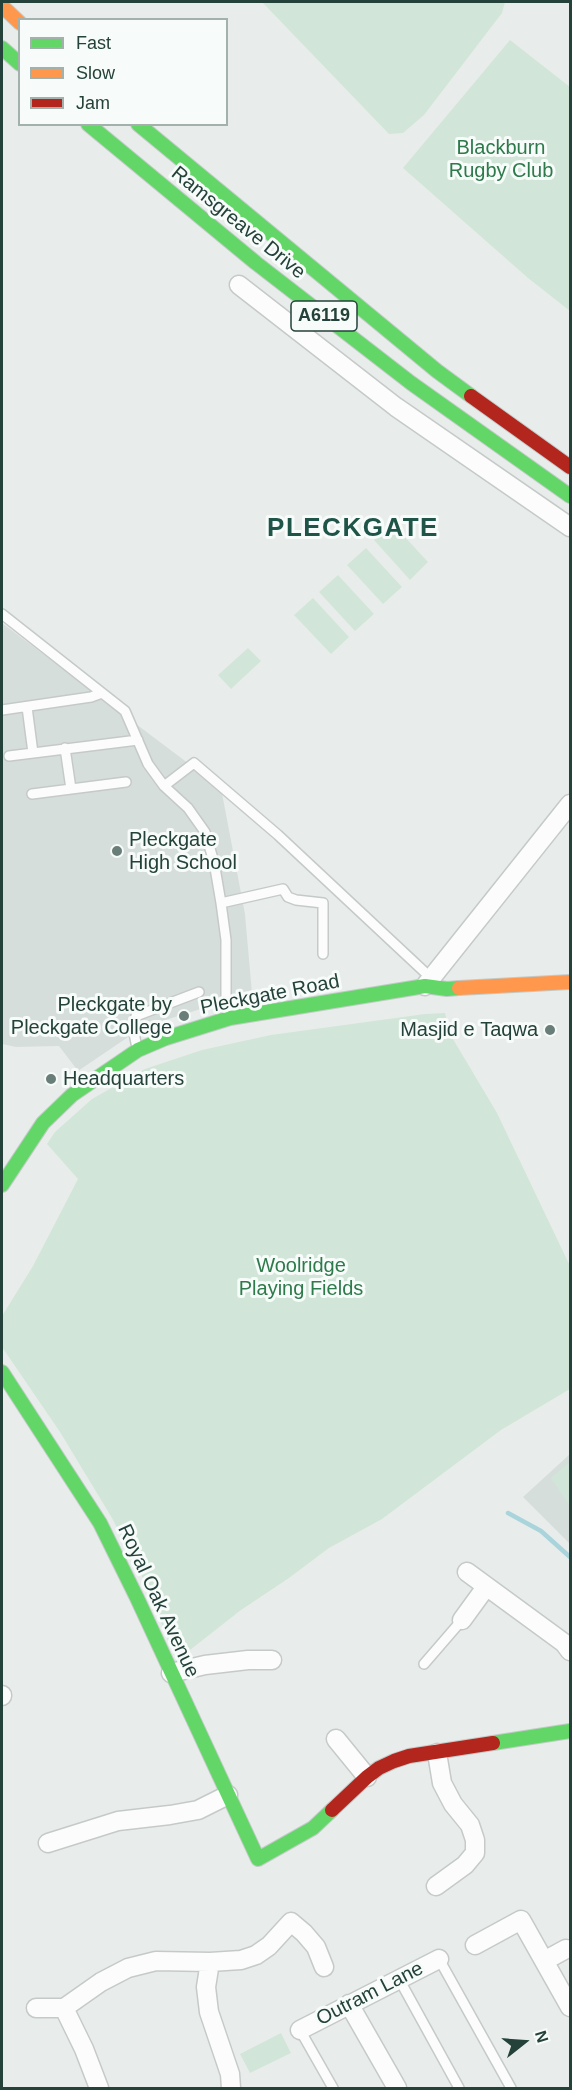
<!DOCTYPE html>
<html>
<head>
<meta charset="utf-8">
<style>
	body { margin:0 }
	#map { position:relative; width:572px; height:2090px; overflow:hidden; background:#e8edeb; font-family:Arial,sans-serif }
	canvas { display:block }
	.frame { position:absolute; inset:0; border:3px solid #24423a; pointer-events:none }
	.legend { position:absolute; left:18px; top:18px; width:210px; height:108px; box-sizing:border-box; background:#f7fbf9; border:2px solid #a3b1ad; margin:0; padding:8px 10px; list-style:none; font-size:18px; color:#24423a }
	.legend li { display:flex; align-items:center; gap:12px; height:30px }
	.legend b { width:30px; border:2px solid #a3b1ad }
	.north { position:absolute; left:494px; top:2012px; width:60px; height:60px; -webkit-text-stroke:4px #f7fbf9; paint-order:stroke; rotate:73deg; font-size:16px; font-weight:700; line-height:24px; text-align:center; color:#24423a }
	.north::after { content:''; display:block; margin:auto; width:21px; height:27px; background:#24423a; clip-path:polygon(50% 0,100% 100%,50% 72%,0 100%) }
</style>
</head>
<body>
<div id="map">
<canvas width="572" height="2090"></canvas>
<div class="frame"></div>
<ul class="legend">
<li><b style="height:8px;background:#63d668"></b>Fast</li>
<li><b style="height:8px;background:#ff974d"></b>Slow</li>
<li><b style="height:8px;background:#b3261e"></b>Jam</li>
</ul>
<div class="north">N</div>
</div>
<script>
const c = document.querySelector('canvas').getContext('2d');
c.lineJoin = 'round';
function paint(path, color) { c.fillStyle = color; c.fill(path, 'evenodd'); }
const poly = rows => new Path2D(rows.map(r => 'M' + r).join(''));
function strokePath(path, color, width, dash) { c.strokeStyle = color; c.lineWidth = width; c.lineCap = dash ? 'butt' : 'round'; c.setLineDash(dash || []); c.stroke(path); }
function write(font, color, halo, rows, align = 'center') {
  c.font = font + ' Arial,sans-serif'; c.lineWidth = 6; c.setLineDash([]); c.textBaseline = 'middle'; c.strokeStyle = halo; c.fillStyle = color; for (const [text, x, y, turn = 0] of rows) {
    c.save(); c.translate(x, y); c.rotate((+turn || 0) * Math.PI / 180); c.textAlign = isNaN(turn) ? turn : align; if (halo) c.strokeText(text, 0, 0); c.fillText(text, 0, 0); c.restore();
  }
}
const built = poly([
	[2,623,221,788,245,914,252,993,143,1027,78,1071,59,1046,16,1047,2,1044],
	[570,1454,570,1544,523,1497]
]);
const green = poly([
	[262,2,505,2,502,13,424,115,403,133,389,134],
	[510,40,570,87,570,311,528,278,403,168],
	[392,523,428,562,410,580,374,540],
	[366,548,402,587,383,604,347,565],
	[338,575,374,614,355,631,319,592],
	[313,598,349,637,331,654,294,615],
	[248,648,261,661,231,689,218,675],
	[445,1013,450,1034,497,1113,570,1266,570,1389,501,1430,382,1519,329,1548,289,1578,241,1610,176,1661,147,1586,112,1518,60,1432,2,1347,2,1316,33,1266,78,1179,47,1144,55,1132,92,1099,145,1069,202,1050,271,1035,425,1014],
	[570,1462,570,1506,551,1478],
	[281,2033,291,2053,250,2073,240,2054]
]);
const stream = poly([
	[508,1513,541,1531,570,1557]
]);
const lane = poly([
	[2,614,125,711,148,764,164,786,188,808,205,832,214,862,221,903,226,940,226,1000,229,1015],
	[27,707,33,753],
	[2,710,91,697,102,693],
	[65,748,71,789],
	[9,756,138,740],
	[164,786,194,763,278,835,431,978],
	[32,794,126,782],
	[221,903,283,889,288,897,296,900,323,903,323,954],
	[137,1048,133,1028,136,1016,199,992],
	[424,1664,462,1620],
	[439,1959,511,2088],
	[399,1979,459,2088],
	[300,2030,333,2088]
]);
const street = poly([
	[239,285,396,407,570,527],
	[425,986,570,804],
	[467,1572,564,1643,570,1651],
	[462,1620,486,1587],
	[171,1673,205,1665,248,1660,272,1660],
	[2,1695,2,1696],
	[336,1739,367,1777],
	[48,1843,118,1821,170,1815,198,1810,228,1795],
	[436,1886,465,1865,475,1853,475,1840,470,1825,453,1804,442,1783,437,1753],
	[475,1945,521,1920,570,2007],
	[544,1961,566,1949],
	[349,2004,397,2088],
	[36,2008,64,2008],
	[300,2030,439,1959],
	[99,2088,84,2049,64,2008,101,1982,128,1968,156,1961,210,1962],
	[231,2088,230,2074,209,2012,206,1987,210,1962,241,1960,256,1955,269,1946,291,1922,304,1933,316,1947,324,1967]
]);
const fast = poly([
	[2,48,20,64],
	[88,124,256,263,411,383,570,496],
	[138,124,437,371,471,396],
	[2,1185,43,1123,72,1095,138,1050,166,1038,230,1018,425,986,447,989,459,988],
	[2,1372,100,1523,137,1598,258,1859,313,1828,332,1810],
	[493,1743,570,1731]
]);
const slow = poly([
	[2,6,20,23],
	[459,988,570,982]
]);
const jam = poly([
	[471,396,570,467],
	[332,1810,367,1777,379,1768,394,1761,409,1756,493,1743]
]);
const markers = [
	[117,851,6,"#697e78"],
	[184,1016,6,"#697e78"],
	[550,1030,6,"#697e78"],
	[51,1079,6,"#697e78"]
];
const shields = [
	[324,316,66]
];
const shieldNames = [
	["A6119",324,316]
];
const parkNames = [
	["Blackburn",501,148],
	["Rugby Club",501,171],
	["Woolridge",301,1266],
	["Playing Fields",301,1289]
];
const streetNames = [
	["Ramsgreave Drive",238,223,39],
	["Pleckgate Road",270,995,-11],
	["Royal Oak Avenue",158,1601,65],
	["Outram Lane",370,1994,-27]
];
const poiNames = [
	["Pleckgate",129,840],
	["High School",129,863],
	["Pleckgate by",172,1005,"right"],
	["Pleckgate College",172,1028,"right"],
	["Masjid e Taqwa",538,1030,"right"],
	["Headquarters",63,1079]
];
const districtNames = [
	["PLECKGATE",353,529]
];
paint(built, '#d6dedb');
paint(green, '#d1e6d8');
strokePath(stream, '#a9d4db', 4.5);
strokePath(lane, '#c5cac8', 12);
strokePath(street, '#c5cac8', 21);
strokePath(fast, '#c3cbc8', 16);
strokePath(slow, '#c3cbc8', 16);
strokePath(jam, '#c3cbc8', 16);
strokePath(lane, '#fcfcfc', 9);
strokePath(street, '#fcfcfc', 18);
strokePath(fast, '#63d668', 14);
strokePath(slow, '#ff974d', 14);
strokePath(jam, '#b3261e', 14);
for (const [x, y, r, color] of markers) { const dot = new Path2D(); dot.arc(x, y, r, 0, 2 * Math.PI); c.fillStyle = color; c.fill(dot); strokePath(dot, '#f7fbf9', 2); }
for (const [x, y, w] of shields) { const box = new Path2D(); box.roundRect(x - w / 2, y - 15, w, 30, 4.5); c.fillStyle = '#f7fbf9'; c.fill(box); strokePath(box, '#24423a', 1.5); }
write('bold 18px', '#24423a', null, shieldNames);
write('20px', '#2d7a4b', '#f7fbf9', parkNames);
write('20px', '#24423a', '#f7fbf9', streetNames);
write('20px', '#24423a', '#f7fbf9', poiNames, 'left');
c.letterSpacing = '1.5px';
write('bold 26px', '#1f5548', '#f7fbf9', districtNames);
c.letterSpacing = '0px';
</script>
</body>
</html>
